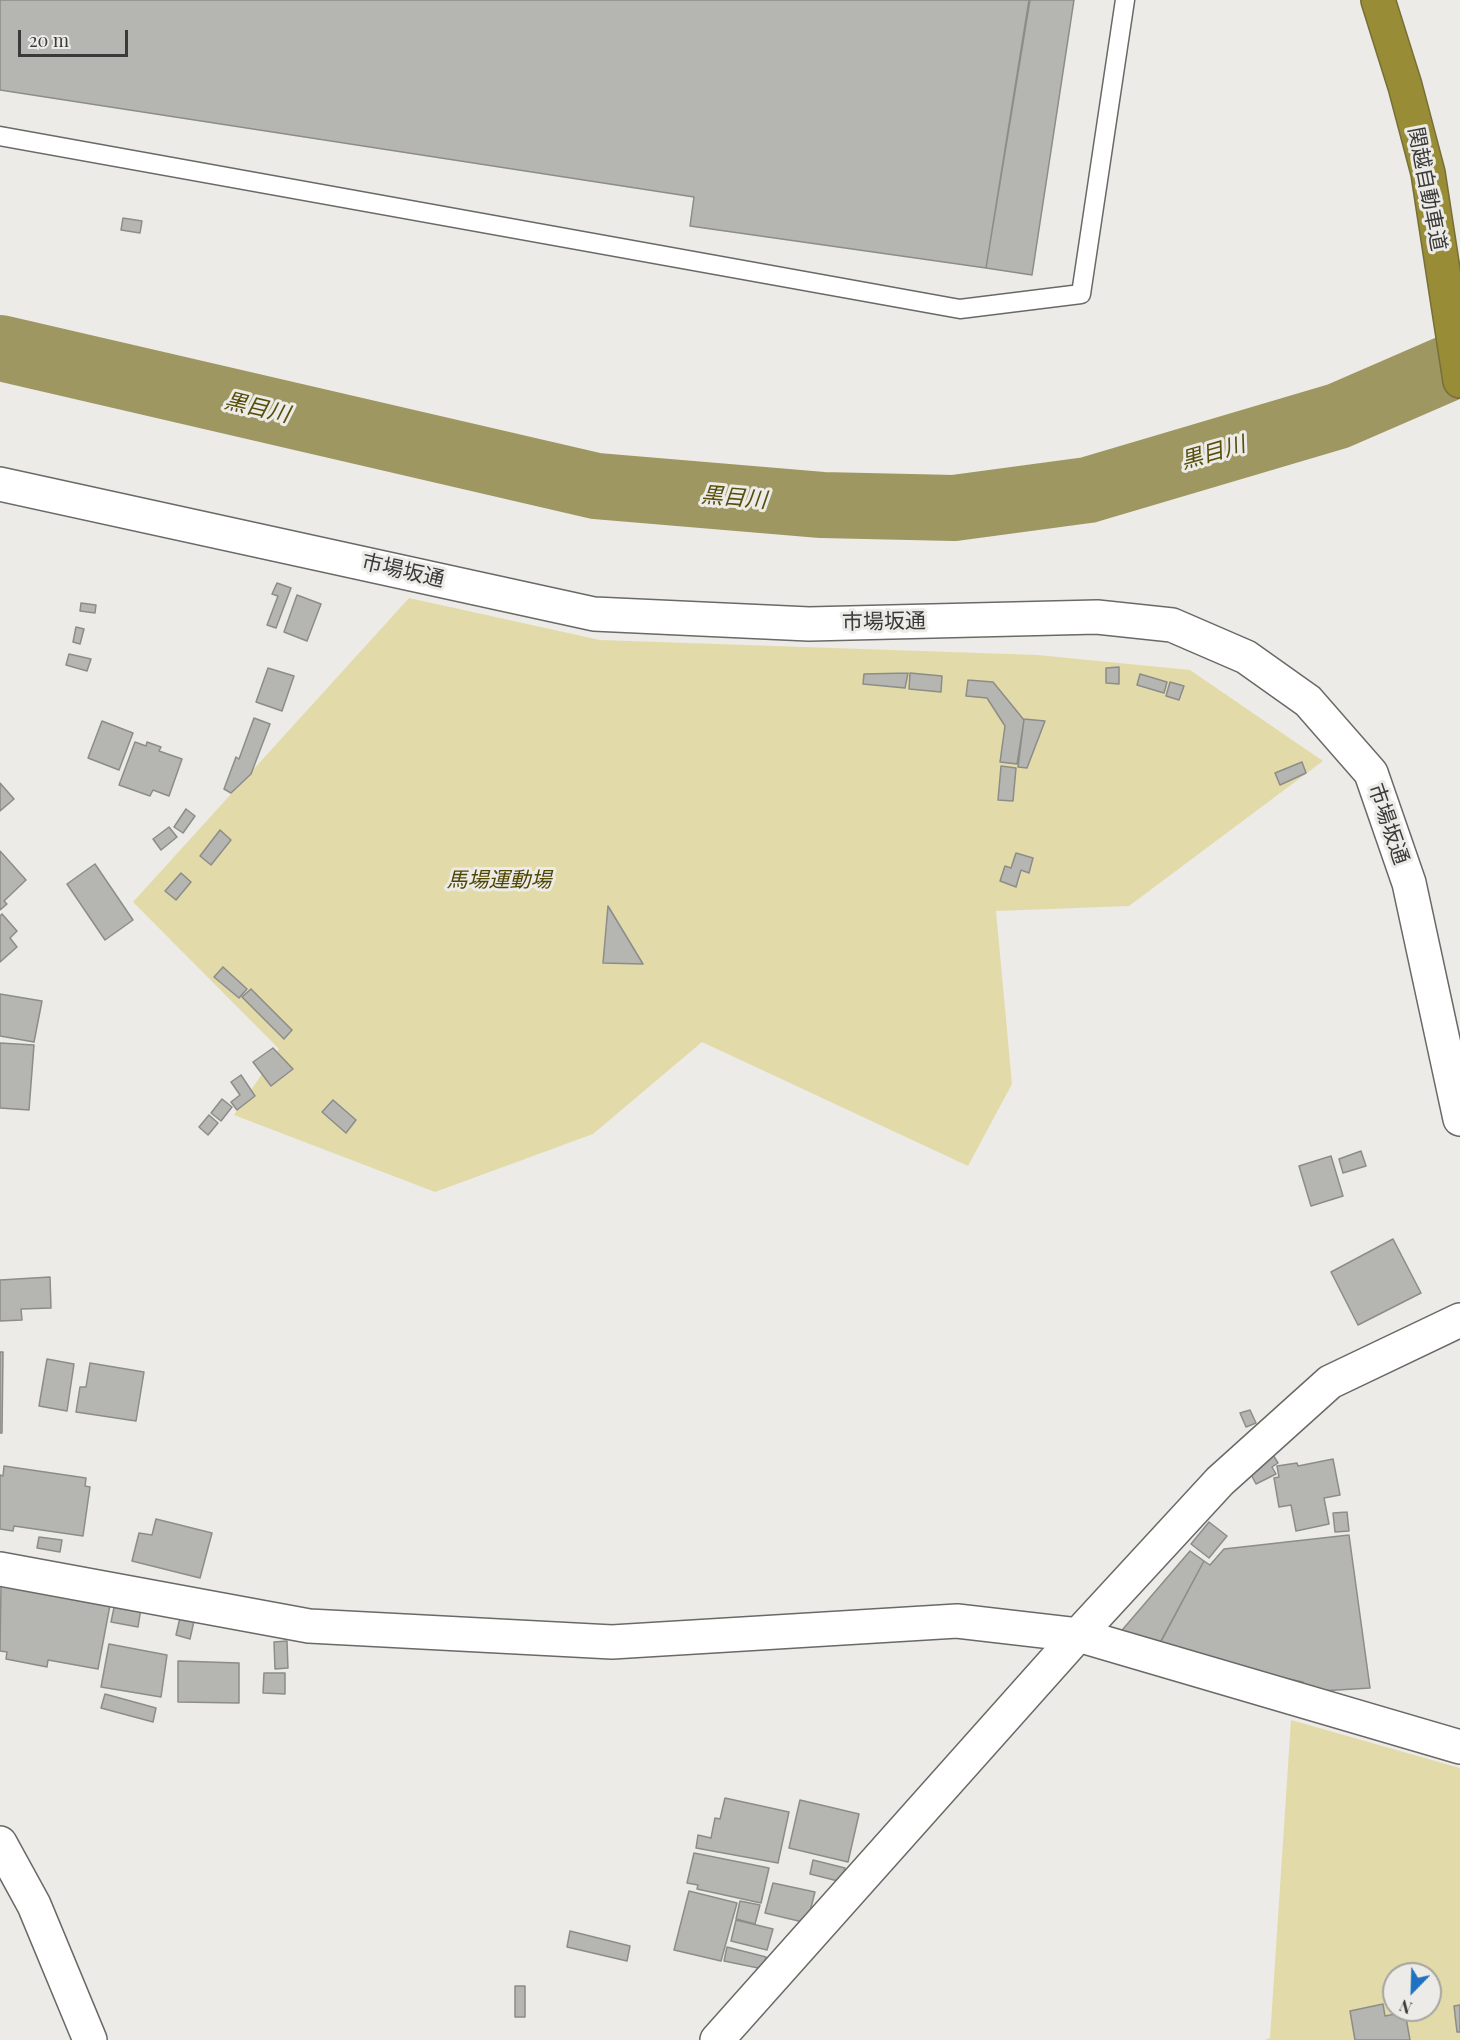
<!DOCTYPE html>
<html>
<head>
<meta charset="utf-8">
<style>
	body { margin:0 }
	#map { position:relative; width:1460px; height:2040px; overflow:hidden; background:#ecebe7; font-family:"Playfair Display",serif }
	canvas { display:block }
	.north { position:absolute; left:1382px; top:1962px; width:60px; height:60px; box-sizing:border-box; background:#ecebe7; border:2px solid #a5a4a1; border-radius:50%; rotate:203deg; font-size:16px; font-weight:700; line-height:24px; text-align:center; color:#3a3a38 }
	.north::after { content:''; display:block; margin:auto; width:21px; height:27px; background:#1e72c1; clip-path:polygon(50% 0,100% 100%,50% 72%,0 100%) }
	.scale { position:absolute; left:18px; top:30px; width:110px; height:27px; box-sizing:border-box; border:3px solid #3a3a38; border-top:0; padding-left:8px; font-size:18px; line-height:21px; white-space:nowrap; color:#3a3a38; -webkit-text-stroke:4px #ecebe7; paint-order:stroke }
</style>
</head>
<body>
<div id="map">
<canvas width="1460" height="2040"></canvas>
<div class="north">N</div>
<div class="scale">20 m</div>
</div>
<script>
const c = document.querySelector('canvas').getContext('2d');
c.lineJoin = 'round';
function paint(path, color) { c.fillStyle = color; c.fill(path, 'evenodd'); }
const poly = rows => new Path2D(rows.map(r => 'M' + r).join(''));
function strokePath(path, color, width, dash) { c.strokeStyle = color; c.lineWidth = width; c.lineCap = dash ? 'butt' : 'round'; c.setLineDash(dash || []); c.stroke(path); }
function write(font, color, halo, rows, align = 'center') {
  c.font = font + ' "Playfair Display","Noto Sans JP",serif'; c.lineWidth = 6; c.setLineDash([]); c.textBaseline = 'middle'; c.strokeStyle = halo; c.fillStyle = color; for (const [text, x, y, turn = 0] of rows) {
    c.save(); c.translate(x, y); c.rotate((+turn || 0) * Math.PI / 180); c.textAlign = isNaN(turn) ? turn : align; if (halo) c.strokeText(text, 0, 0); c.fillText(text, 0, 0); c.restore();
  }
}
const green = poly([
	[409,598,600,640,1038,655,1190,670,1323,761,1129,906,996,911,1012,1084,968,1166,702,1042,593,1134,435,1192,234,1115,279,1049,133,902],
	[1291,1720,1460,1768,1460,2040,1264,2040,1270,2038],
	[1394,1974,1430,1974,1430,2010,1394,2010]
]);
const river = poly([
	[0,348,596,486,822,505,954,508,1088,490,1338,416,1460,363]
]);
const building = poly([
	[0,0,1029,0,986,268,690,226,694,197,0,90,0,0],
	[1030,0,1074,0,1032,275,986,268,1030,0],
	[123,218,142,221,140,233,121,230,123,218],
	[277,583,291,588,276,628,267,625,278,596,272,594,277,583],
	[297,595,321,604,307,641,284,632,297,595],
	[81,603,96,605,95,613,80,611,81,603],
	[76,627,84,629,80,644,73,642,76,627],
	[69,654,91,659,87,671,66,665,69,654],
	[1119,667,1119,684,1106,683,1106,668,1119,667],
	[268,668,294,676,282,711,256,702,268,668],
	[908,673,905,688,863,684,864,674,908,673],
	[910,673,942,676,941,692,909,689,910,673],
	[1140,674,1167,682,1164,693,1137,685,1140,674],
	[968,680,993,682,1024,720,1017,764,1000,762,1005,726,987,698,966,696,968,680],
	[1170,682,1184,686,1179,700,1166,696,1170,682],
	[254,718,270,724,251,774,231,793,224,789,236,757,239,759,254,718],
	[1024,719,1045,721,1027,768,1018,767,1024,719],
	[102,721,133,733,119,770,88,758,102,721],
	[135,742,146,746,147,742,161,747,159,751,182,759,169,796,153,790,150,796,119,785,135,742],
	[1302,762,1306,773,1280,785,1275,773,1302,762],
	[1001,766,1016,768,1013,801,998,800,1001,766],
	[0,783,14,799,0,811,0,783],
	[186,809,195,816,183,833,174,827,186,809],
	[169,827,177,837,161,850,153,839,169,827],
	[220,830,231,840,211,865,200,856,220,830],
	[0,851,26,880,4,901,7,904,0,910,0,851],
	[1016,853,1033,858,1029,873,1021,870,1016,887,1000,881,1005,866,1011,868,1016,853],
	[95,864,133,920,105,940,67,884,95,864],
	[181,873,191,882,176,900,165,891,181,873],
	[608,906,643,964,603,963,608,906],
	[2,914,17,931,10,938,17,947,0,962,0,916,2,914],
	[223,967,247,989,239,998,214,977,223,967],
	[251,989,292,1030,284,1039,242,997,251,989],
	[0,994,42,1001,34,1042,0,1036,0,994],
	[0,1043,34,1045,29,1110,0,1108,0,1043],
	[273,1048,293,1069,271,1086,253,1062,273,1048],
	[241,1075,255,1096,237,1110,231,1102,240,1095,231,1082,241,1075],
	[222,1099,232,1107,221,1121,211,1113,222,1099],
	[333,1100,356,1120,346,1133,322,1112,333,1100],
	[209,1115,218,1123,208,1135,199,1127,209,1115],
	[1361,1151,1366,1166,1343,1173,1339,1159,1361,1151],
	[1331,1156,1343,1196,1311,1206,1299,1166,1331,1156],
	[1393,1239,1421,1293,1358,1325,1331,1272,1393,1239],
	[50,1277,51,1308,21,1309,22,1320,0,1321,0,1280,50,1277],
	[0,1352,3,1352,2,1433,0,1433,0,1352],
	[47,1359,74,1364,67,1411,39,1406,47,1359],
	[90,1363,144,1372,136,1421,76,1412,80,1387,86,1387,90,1363],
	[1250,1410,1256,1423,1246,1427,1240,1413,1250,1410],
	[1273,1455,1278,1463,1272,1467,1276,1474,1256,1484,1248,1469,1273,1455],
	[1333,1459,1340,1495,1324,1498,1329,1524,1296,1531,1291,1505,1279,1507,1274,1478,1279,1477,1277,1466,1297,1463,1298,1466,1333,1459],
	[4,1466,86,1478,85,1486,90,1487,83,1536,14,1526,13,1531,0,1529,0,1475,3,1476,4,1466],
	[1347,1512,1349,1531,1335,1532,1333,1513,1347,1512],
	[156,1519,212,1533,200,1578,132,1561,139,1533,152,1535,156,1519],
	[1209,1522,1227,1536,1209,1558,1191,1544,1209,1522],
	[1349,1535,1370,1688,1305,1692,1303,1682,1156,1651,1204,1561,1210,1565,1224,1549,1349,1535],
	[39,1537,62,1540,60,1552,37,1548,39,1537],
	[1190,1551,1204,1561,1156,1650,1117,1636,1190,1551],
	[1,1585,110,1605,98,1669,48,1660,47,1667,6,1659,7,1652,0,1651,1,1585],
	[116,1598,142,1602,138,1627,111,1622,116,1598],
	[182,1609,196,1612,190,1639,176,1635,182,1609],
	[287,1641,288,1668,275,1669,274,1642,287,1641],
	[109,1644,167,1655,161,1697,101,1687,109,1644],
	[178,1661,239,1663,239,1703,178,1702,178,1661],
	[264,1673,285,1673,285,1694,263,1693,264,1673],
	[105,1694,156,1708,153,1722,101,1708,105,1694],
	[725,1798,789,1812,778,1863,696,1848,698,1835,711,1838,715,1818,720,1819,725,1798],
	[800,1800,859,1814,848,1862,789,1848,800,1800],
	[694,1853,769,1868,761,1903,697,1889,698,1885,687,1883,694,1853],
	[813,1860,845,1868,842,1882,810,1874,813,1860],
	[773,1883,815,1892,807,1923,765,1913,773,1883],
	[689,1891,737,1903,721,1961,674,1950,689,1891],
	[740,1901,760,1905,755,1924,736,1919,740,1901],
	[736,1920,773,1929,767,1950,731,1941,736,1920],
	[570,1931,630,1946,627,1961,567,1947,570,1931],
	[727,1947,766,1957,763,1969,724,1961,727,1947],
	[515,1986,525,1986,525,2017,515,2017,515,1986],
	[1383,2004,1385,2016,1405,2012,1410,2040,1355,2040,1350,2011,1383,2004],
	[1460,2005,1460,2032,1457,2032,1454,2006,1460,2005]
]);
const service = poly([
	[0,136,960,309,1081,294,1125,0]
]);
const minor = poly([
	[0,1569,309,1626,612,1642,957,1621,1078,1635,1460,1747],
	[0,1843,34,1905,90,2040],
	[717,2040,1078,1635,1220,1481,1330,1382,1460,1320]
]);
const tertiary = poly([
	[0,484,594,614,809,624,1097,617,1172,625,1246,657,1308,701,1371,773,1409,883,1460,1119]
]);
const motorway = poly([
	[1378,0,1405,86,1428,173,1460,381]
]);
const streetNames = [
	["関越自動車道",1427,189,79],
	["市場坂通",403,571,13],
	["市場坂通",884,622,-1],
	["市場坂通",1388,824,71]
];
const parkNames = [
	["馬場運動場",499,880]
];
const waterNames = [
	["黒目川",257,408,13],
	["黒目川",1213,453,-16],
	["黒目川",734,498,5]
];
paint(green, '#e2dba9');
strokePath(river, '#9e9761', 66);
paint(building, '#b5b5b1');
strokePath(building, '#8c8c89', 1.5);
strokePath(service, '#6a6966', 21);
strokePath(minor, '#6a6966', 36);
strokePath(tertiary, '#6a6966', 36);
strokePath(motorway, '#776f37', 36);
strokePath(service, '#fff', 18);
strokePath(minor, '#fff', 33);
strokePath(tertiary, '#fff', 33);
strokePath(motorway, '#988c36', 33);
write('21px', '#3a3a38', '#ecebe7', streetNames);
write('italic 21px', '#4f4600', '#ecebe7', parkNames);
write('italic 22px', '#574e0a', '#ecebe7', waterNames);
</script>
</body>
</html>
